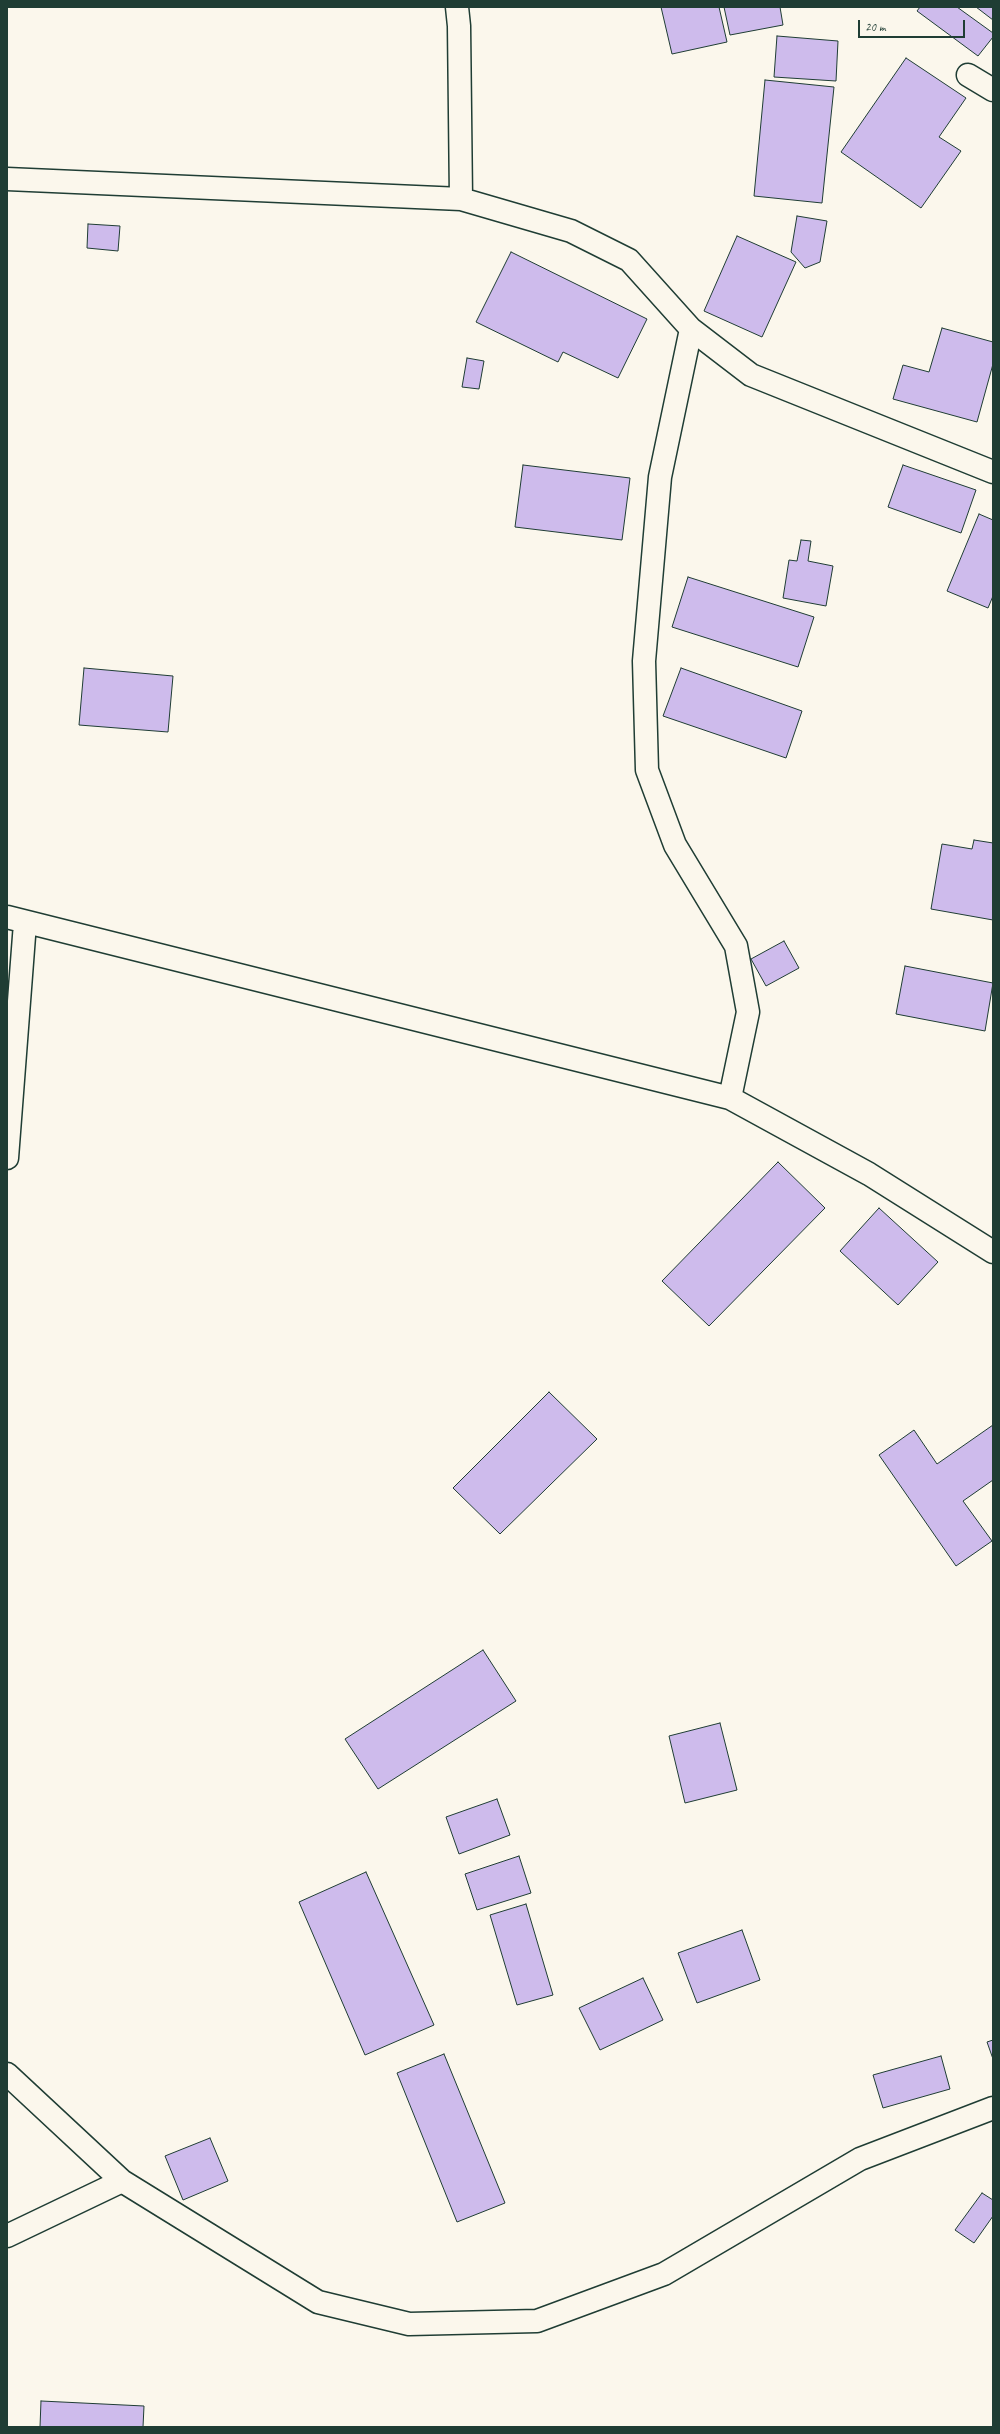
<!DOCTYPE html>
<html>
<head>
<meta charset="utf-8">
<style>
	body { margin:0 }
	#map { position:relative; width:1000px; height:2434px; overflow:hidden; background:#fbf7ec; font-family:Caveat,sans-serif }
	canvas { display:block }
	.frame { position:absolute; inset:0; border:8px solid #1f3d34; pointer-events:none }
	.scale { position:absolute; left:858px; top:20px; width:107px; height:18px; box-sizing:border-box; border:2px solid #1f3d34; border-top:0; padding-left:5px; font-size:12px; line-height:14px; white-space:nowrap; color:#1f3d34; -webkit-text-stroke:3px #fbf7ec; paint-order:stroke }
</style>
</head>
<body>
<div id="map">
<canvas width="1000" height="2434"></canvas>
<div class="frame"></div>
<div class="scale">20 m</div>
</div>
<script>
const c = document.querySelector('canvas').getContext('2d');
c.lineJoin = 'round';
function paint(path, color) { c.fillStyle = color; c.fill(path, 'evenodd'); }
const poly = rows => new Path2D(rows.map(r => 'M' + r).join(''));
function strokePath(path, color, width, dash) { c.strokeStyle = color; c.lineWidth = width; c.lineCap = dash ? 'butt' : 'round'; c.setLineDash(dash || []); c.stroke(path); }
const building = poly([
	[661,7,719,7,727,42,672,54,661,7],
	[724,7,780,7,783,25,730,35,724,7],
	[920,7,957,7,993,33,993,37,978,56,917,11,920,7],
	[976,7,993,7,993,20,976,7],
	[777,36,838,41,836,81,774,77,777,36],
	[906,58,966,98,939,137,961,151,921,208,841,152,906,58],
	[765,80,834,87,822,203,754,196,765,80],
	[797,216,827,221,820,262,805,268,791,252,797,216],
	[88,224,120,226,118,251,87,248,88,224],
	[737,236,796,262,762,337,704,311,737,236],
	[511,252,647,319,618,378,563,352,558,362,476,322,511,252],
	[942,328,993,342,993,364,977,422,893,399,903,365,929,372,942,328],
	[467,358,484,361,479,389,462,387,467,358],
	[523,465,630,478,622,540,515,527,523,465],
	[903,465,976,490,961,533,888,507,903,465],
	[979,514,993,520,993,596,988,608,947,591,979,514],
	[801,540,811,541,808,561,833,566,826,606,783,598,789,560,797,561,801,540],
	[688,577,814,617,798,667,672,627,688,577],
	[84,668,173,676,168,732,79,725,84,668],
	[681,668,802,711,786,758,663,716,681,668],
	[974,840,993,843,993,920,931,909,942,844,972,849,974,840],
	[784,941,799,968,766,986,751,959,784,941],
	[905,966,993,983,985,1031,896,1014,905,966],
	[778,1162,825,1208,709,1326,662,1281,778,1162],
	[879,1208,938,1262,898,1305,840,1251,879,1208],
	[549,1392,597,1439,500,1534,453,1488,549,1392],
	[993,1425,993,1480,963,1501,992,1541,956,1566,879,1455,914,1430,937,1464,993,1425],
	[483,1650,516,1701,378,1789,345,1739,483,1650],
	[720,1723,737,1790,685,1803,669,1736,720,1723],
	[497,1799,510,1835,459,1854,446,1817,497,1799],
	[519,1856,531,1893,477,1910,465,1874,519,1856],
	[366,1872,434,2025,365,2055,299,1902,366,1872],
	[526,1904,553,1995,517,2005,490,1915,526,1904],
	[742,1930,760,1980,697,2003,678,1953,742,1930],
	[643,1978,663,2020,600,2050,579,2008,643,1978],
	[993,2040,993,2059,987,2042,993,2040],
	[444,2054,505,2203,457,2222,397,2073,444,2054],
	[941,2056,950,2089,883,2108,873,2075,941,2056],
	[210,2138,228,2181,183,2200,165,2156,210,2138],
	[982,2193,993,2200,993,2216,974,2243,955,2230,982,2193],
	[41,2401,144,2406,143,2427,40,2427,41,2401]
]);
const minor = poly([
	[457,7,459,26,461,199],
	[968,75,993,90],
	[7,179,461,199,571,231,629,260,691,329,751,375,993,472],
	[691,329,660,477,644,661,647,770,675,845,736,946,748,1012,730,1098],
	[7,917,730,1098,869,1174,993,1252],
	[7,1158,25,923],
	[7,2074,122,2181,318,2302,409,2324,537,2321,664,2274,860,2159,993,2108],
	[7,2236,122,2181]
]);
paint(building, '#cebbec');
strokePath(building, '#1f3d34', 1);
strokePath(minor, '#1f3d34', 25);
strokePath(minor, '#fbf7ec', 22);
</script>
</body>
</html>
